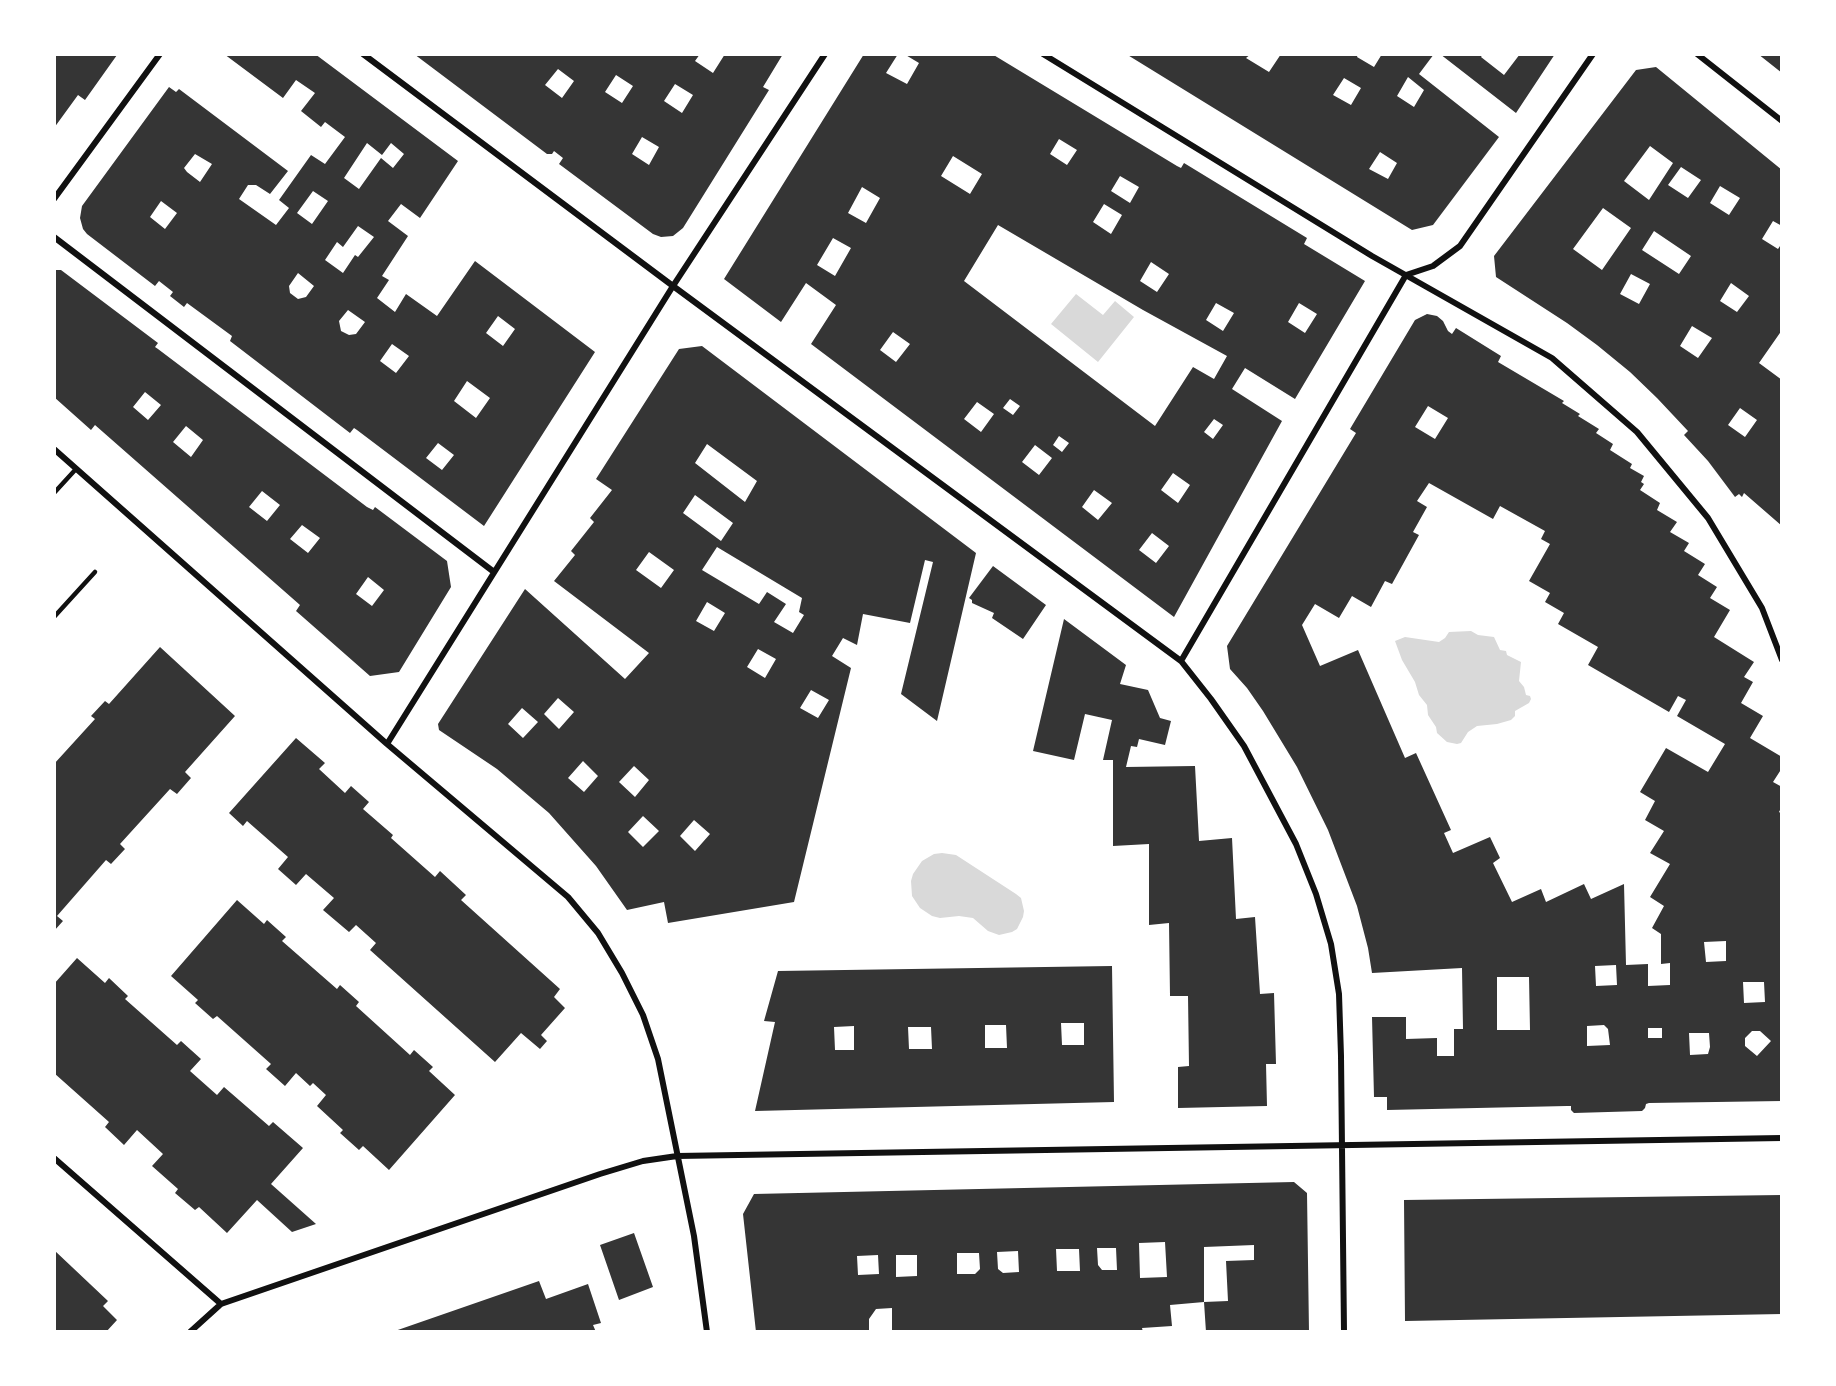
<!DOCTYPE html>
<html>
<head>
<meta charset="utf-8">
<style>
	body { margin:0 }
	#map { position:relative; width:1836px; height:1386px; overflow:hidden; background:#fff; font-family:Lora,serif }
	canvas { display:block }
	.frame { position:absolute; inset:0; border:56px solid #fff; pointer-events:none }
</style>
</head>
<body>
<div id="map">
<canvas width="1836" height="1386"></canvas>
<div class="frame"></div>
</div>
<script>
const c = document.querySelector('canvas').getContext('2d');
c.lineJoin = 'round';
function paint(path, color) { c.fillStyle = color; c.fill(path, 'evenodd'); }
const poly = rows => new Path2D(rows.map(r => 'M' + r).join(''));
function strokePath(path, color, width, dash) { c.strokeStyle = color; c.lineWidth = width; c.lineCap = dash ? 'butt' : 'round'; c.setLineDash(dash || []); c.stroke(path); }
const water = poly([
	[1076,294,1103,315,1115,301,1134,317,1098,362,1051,324],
	[1471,631,1478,635,1494,637,1500,650,1506,651,1507,655,1521,662,1519,681,1524,687,1526,695,1530,696,1531,699,1529,703,1515,711,1515,716,1511,720,1497,724,1477,726,1468,732,1461,743,1457,744,1447,742,1437,733,1436,727,1428,715,1427,705,1419,695,1415,682,1402,660,1395,641,1405,637,1439,642,1445,638,1449,632],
	[942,853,956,855,1016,894,1021,898,1024,911,1023,917,1017,929,1012,932,999,935,988,931,973,918,959,916,940,918,932,916,920,908,912,896,911,881,913,874,922,861,934,854]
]);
const building = poly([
	[54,54,117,55,85,100,78,95,54,128],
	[224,54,315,54,458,161,420,218,401,204,388,221,408,236,382,276,389,280,377,298,395,312,406,294,437,316,475,261,595,352,484,526,357,430,354,428,350,433,230,341,232,336,187,303,184,307,170,296,173,292,159,281,155,286,87,234,83,229,80,218,82,206,169,87,176,92,179,89,288,171,270,194,256,185,248,185,239,199,276,225,289,208,279,200,311,155,325,164,345,137,325,122,321,127,301,111,315,93,296,80,283,98],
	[367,143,382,155,391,143,404,154,393,168,381,158,359,189,344,178],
	[195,154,212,164,200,182,187,172,184,168],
	[313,191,328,201,312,224,297,213],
	[161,201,177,213,165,229,150,217],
	[358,226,374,237,358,257,355,255,343,273,325,260,337,242,343,247],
	[298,273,314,286,306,297,298,299,290,293,289,286],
	[348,310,365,322,356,334,349,335,341,331,339,321],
	[498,316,515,329,503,346,486,333],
	[392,344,409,356,396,373,380,361],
	[467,381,490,398,476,418,454,401],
	[438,443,454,455,442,470,426,458],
	[414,54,504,54,506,56,507,54,700,54,695,61,713,73,725,54,783,54,763,87,769,90,683,228,673,236,661,237,653,234,559,164,563,158,554,151,552,154,547,154],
	[558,69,574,81,562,98,545,85],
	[616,75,633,86,622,103,605,92],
	[675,84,693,95,682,113,664,101],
	[642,137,659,147,649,165,632,154],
	[864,54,898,54,886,73,907,84,919,63,904,54,992,54,1177,166,1181,168,1184,163,1307,238,1304,244,1365,281,1295,399,1245,368,1232,389,1282,421,1174,617,811,344,836,305,806,283,781,322,724,279],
	[1059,139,1077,150,1067,165,1050,154],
	[953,156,982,174,970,194,941,176],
	[1120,176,1139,187,1130,203,1111,191],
	[862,187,880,198,866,223,848,213],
	[1104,204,1122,215,1111,234,1093,222],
	[998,225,1143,310,1227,356,1214,379,1193,367,1155,426,964,281],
	[833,238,851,248,835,276,817,265],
	[1151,262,1169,274,1157,292,1140,281],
	[1216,303,1234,313,1223,331,1206,320],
	[1299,303,1317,314,1305,333,1288,322],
	[893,332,910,344,896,362,880,350],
	[1010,399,1020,406,1013,415,1003,408],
	[977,402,994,414,981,432,964,419],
	[1214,419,1223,425,1213,439,1204,432],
	[1059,436,1069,443,1062,452,1053,445],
	[1035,445,1052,458,1039,475,1022,462],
	[1173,473,1190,485,1178,503,1161,490],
	[1094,490,1112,503,1098,520,1082,507],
	[1152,533,1169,546,1156,563,1139,550],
	[1126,54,1251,54,1246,58,1269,72,1281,54,1358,54,1357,57,1374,67,1382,54,1434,54,1419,74,1499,137,1433,225,1412,230],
	[1408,77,1424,90,1414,107,1397,96],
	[1344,78,1361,88,1351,105,1333,95],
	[1380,152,1397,163,1388,179,1369,169],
	[1440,54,1483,54,1481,57,1504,75,1520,54,1555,54,1516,113],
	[1758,54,1782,54,1782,73],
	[1656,67,1782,170,1782,226,1773,221,1762,239,1778,249,1782,243,1782,330,1759,363,1782,380,1782,526,1744,493,1742,497,1739,494,1735,497,1708,461,1684,435,1688,431,1657,398,1630,372,1597,345,1567,323,1496,277,1494,256,1636,70],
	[1650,146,1673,163,1649,200,1624,181],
	[1681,167,1701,180,1688,198,1668,185],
	[1720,186,1740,198,1729,215,1710,203],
	[1603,208,1631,228,1602,270,1573,249],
	[1654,231,1691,256,1679,274,1642,250],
	[1631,274,1650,284,1639,304,1620,294],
	[1731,283,1749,296,1737,312,1720,301],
	[1692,326,1712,338,1698,358,1680,346],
	[1740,408,1757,420,1745,437,1728,425],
	[54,270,61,270,158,343,155,347,158,349,367,507,373,510,375,507,447,561,451,587,399,672,370,676,296,611,300,605,95,425,91,430,54,397],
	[145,392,161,405,148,420,133,407],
	[186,426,203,440,191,457,173,442],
	[262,491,280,505,267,521,249,507],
	[302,525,320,538,308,553,290,539],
	[368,577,384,590,372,606,356,594],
	[1427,314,1437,316,1443,321,1448,331,1452,334,1456,328,1501,356,1498,362,1564,401,1562,403,1580,414,1578,416,1599,429,1596,433,1613,444,1610,450,1632,464,1630,468,1644,476,1641,482,1644,484,1640,490,1660,503,1657,510,1677,522,1670,532,1689,543,1684,551,1705,564,1698,575,1717,587,1710,598,1730,610,1714,637,1754,662,1744,677,1753,682,1741,703,1763,716,1750,738,1782,757,1782,768,1773,782,1782,787,1782,806,1779,812,1782,814,1782,1101,1649,1103,1646,1104,1645,1108,1642,1111,1574,1113,1571,1110,1571,1106,1567,1106,1387,1110,1387,1097,1374,1097,1372,1017,1406,1017,1406,1039,1437,1038,1437,1056,1454,1056,1454,1029,1463,1029,1462,968,1372,973,1368,948,1357,906,1328,830,1297,767,1263,711,1247,688,1230,669,1227,646,1356,433,1350,429,1415,320],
	[1428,406,1448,418,1435,439,1415,427],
	[1429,483,1493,519,1500,506,1545,531,1541,539,1550,544,1529,581,1550,593,1545,602,1564,613,1558,624,1598,647,1588,665,1669,712,1678,696,1686,700,1677,716,1725,744,1708,772,1666,748,1640,792,1655,801,1645,820,1664,831,1650,853,1670,864,1650,897,1664,906,1652,928,1661,934,1661,964,1670,963,1670,985,1648,986,1648,964,1626,965,1624,884,1591,899,1584,884,1546,902,1541,889,1512,902,1493,863,1500,858,1490,837,1453,853,1444,833,1451,830,1416,753,1405,758,1358,650,1320,666,1302,625,1315,604,1339,618,1352,596,1371,607,1385,581,1392,584,1419,535,1413,532,1427,507,1417,501],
	[1726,941,1726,961,1706,962,1704,942],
	[1616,965,1617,985,1596,986,1595,966],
	[1497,977,1529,977,1530,1030,1497,1030],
	[1743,982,1764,982,1765,1002,1744,1003],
	[1604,1025,1608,1029,1610,1045,1587,1046,1587,1026],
	[1648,1028,1662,1028,1662,1038,1648,1038],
	[1752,1031,1760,1031,1771,1041,1757,1056,1745,1046,1745,1038],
	[1689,1033,1709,1033,1710,1047,1708,1054,1690,1055],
	[702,346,976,553,937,721,901,694,933,562,925,560,910,623,863,614,857,645,843,638,832,656,851,668,794,902,668,923,664,902,627,910,596,866,549,813,497,769,439,730,438,724,525,589,625,679,649,653,554,581,575,555,571,551,594,522,590,518,612,490,596,479,679,349],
	[707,444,757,481,745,502,695,463],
	[695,495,733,523,721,541,683,513],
	[717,547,802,598,799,612,804,615,793,633,774,622,786,604,767,592,759,604,702,570],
	[649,552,674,570,661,588,636,570],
	[707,602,725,613,714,631,696,621],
	[758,649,776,659,765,678,747,667],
	[811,690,829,700,818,718,800,708],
	[558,698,574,712,559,729,544,714],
	[522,708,538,722,523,738,508,724],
	[583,761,598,776,584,792,568,778],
	[634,766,649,780,635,797,619,782],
	[643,816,659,831,643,847,628,832],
	[694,820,710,834,695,851,680,836],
	[993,566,1046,605,1023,639,992,618,994,613,972,603,972,600,969,598],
	[1064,619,1126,665,1120,684,1148,690,1160,718,1171,721,1165,745,1139,739,1137,747,1131,746,1126,767,1195,766,1199,841,1232,838,1236,919,1255,917,1260,994,1274,993,1276,1064,1266,1064,1267,1106,1178,1108,1178,1067,1189,1066,1188,996,1170,996,1169,923,1149,925,1149,844,1113,846,1113,760,1103,760,1112,720,1085,714,1074,760,1033,751],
	[160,647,235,716,185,772,191,778,177,794,170,789,120,844,125,849,111,864,106,860,57,916,63,921,54,931,54,764,95,719,91,716,105,701,109,704],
	[296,738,325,763,319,769,345,793,351,786,369,802,363,809,393,835,391,838,435,877,440,871,466,895,461,900,560,989,554,997,565,1008,541,1035,547,1041,540,1049,521,1033,495,1062,370,950,376,943,356,925,349,932,323,910,334,898,306,874,296,885,278,869,288,857,247,821,243,826,229,813],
	[237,900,264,924,267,920,286,937,282,941,337,989,340,985,359,1002,356,1006,410,1055,414,1050,433,1067,429,1071,455,1095,389,1170,363,1146,359,1150,340,1133,343,1130,317,1106,326,1095,313,1083,310,1086,296,1073,285,1086,266,1069,271,1064,217,1016,213,1019,195,1003,198,1000,171,976],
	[77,958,105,983,109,978,128,996,125,999,177,1045,181,1041,201,1059,190,1071,217,1095,224,1087,269,1126,273,1122,303,1148,271,1184,316,1224,292,1232,257,1200,227,1233,199,1207,195,1210,175,1193,178,1189,152,1166,163,1154,137,1130,124,1145,105,1127,109,1122,54,1073,54,984],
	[1112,966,1114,1102,755,1111,775,1022,764,1021,778,971],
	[1061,1023,1084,1023,1084,1045,1062,1045],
	[985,1025,1006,1025,1007,1048,985,1048],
	[854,1026,854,1050,835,1050,834,1027],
	[908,1027,931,1027,932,1049,909,1049],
	[1294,1182,1307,1193,1309,1332,1206,1332,1204,1302,1170,1305,1172,1326,1142,1328,1143,1332,892,1332,892,1308,876,1309,869,1319,869,1332,756,1332,743,1214,754,1194],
	[1165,1242,1167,1277,1140,1278,1139,1243],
	[1254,1245,1254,1260,1226,1261,1228,1301,1204,1302,1204,1247],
	[1097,1248,1116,1248,1117,1270,1102,1270,1098,1265],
	[1056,1249,1079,1249,1080,1271,1057,1271],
	[1018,1251,1019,1272,1003,1273,998,1269,997,1252],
	[957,1253,979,1253,980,1269,975,1274,957,1274],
	[878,1255,879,1274,858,1275,857,1256],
	[896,1255,917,1255,917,1276,896,1277],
	[1782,1195,1782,1314,1405,1321,1404,1200],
	[634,1233,653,1287,619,1300,600,1245],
	[54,1250,108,1301,103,1306,117,1320,106,1332,54,1332],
	[539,1281,546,1299,588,1284,601,1323,593,1325,596,1332,392,1332]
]);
const service = poly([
	[54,493,76,469],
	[54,617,95,572]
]);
const minor = poly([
	[363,54,673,286,1181,661,1211,699,1244,746,1296,844,1316,894,1331,944,1339,994,1341,1056,1344,1332],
	[1043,54,1372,256,1552,358,1637,432,1708,518,1762,608,1782,660],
	[1697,54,1782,121],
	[54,199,160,54],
	[54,237,494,572],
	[54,449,387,744,568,897,598,933,622,973,643,1015,658,1059,694,1236,707,1332],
	[1181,661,1406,275,1433,266,1460,246,1593,54],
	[387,744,673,286,825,54],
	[54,1158,221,1304],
	[190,1332,221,1304,600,1174,643,1161,677,1156,1782,1138]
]);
paint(water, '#d9d9d9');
paint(building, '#353535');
strokePath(service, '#111', 4.5);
strokePath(minor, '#111', 6);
</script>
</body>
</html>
